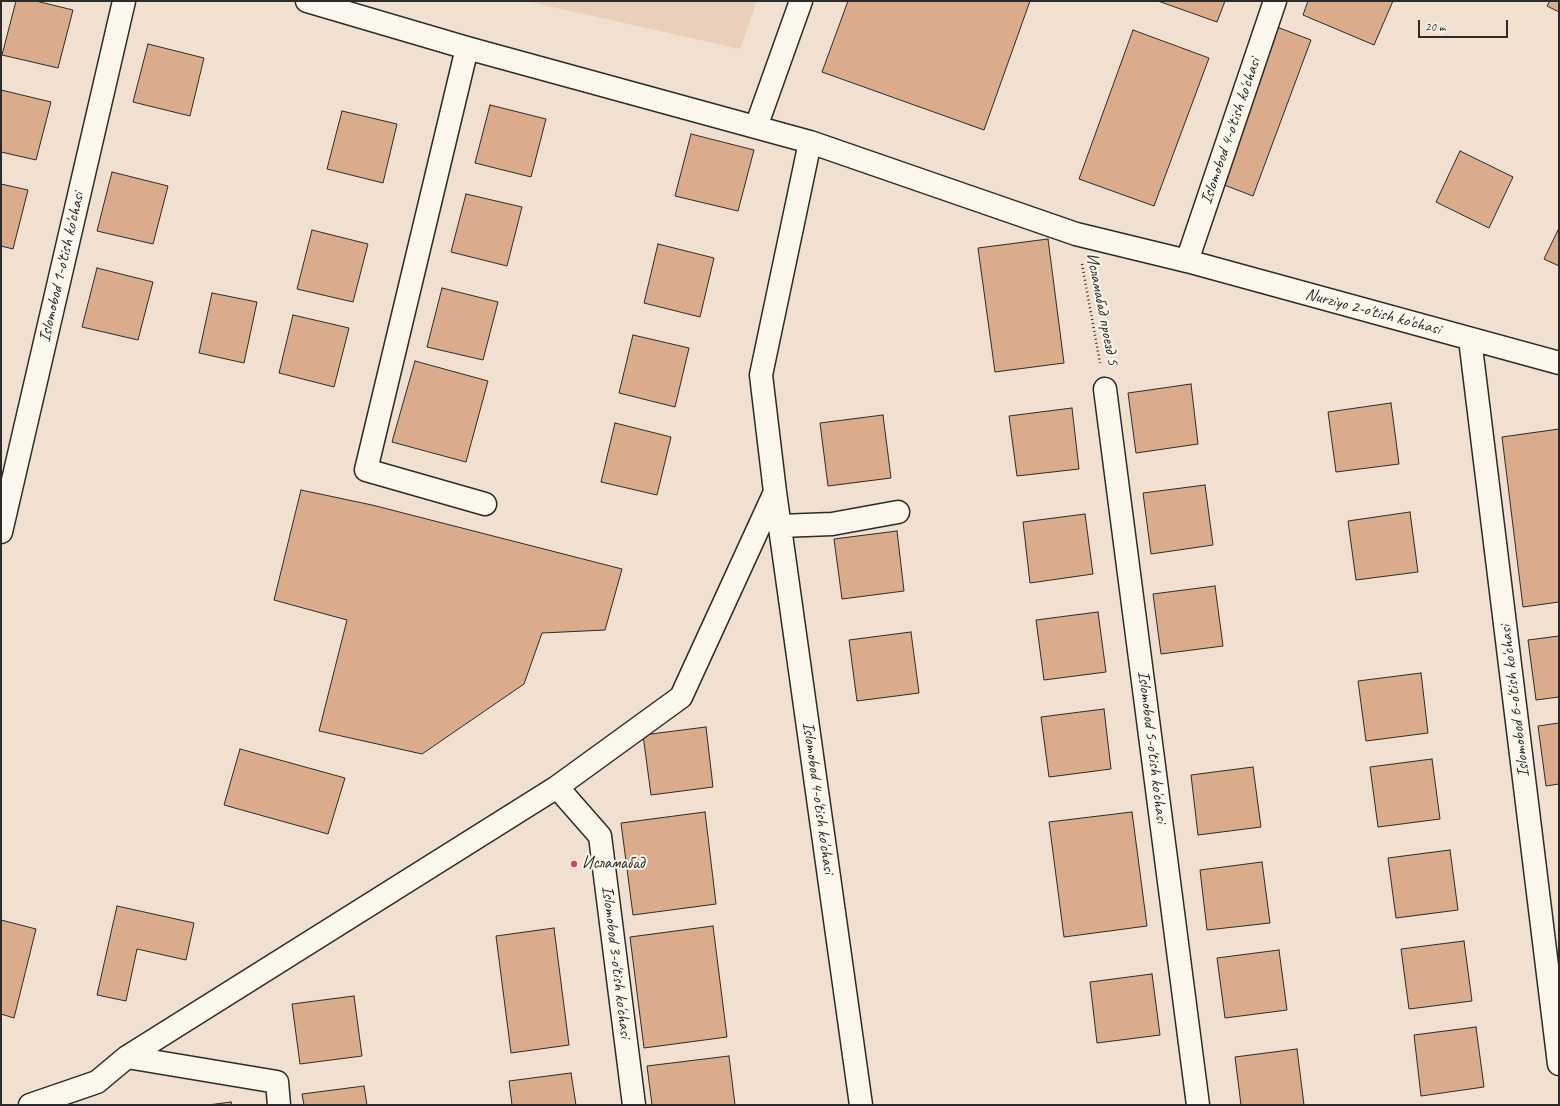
<!DOCTYPE html>
<html>
<head>
<meta charset="utf-8">
<style>
	body { margin:0 }
	#map { position:relative; width:1560px; height:1106px; overflow:hidden; background:#f1e0cf; font-family:Caveat,sans-serif }
	canvas { display:block }
	.frame { position:absolute; inset:0; border:2px solid #2b2b2b; pointer-events:none }
	.scale { position:absolute; left:1418px; top:20px; width:90px; height:18px; box-sizing:border-box; border:2px solid #2b2b2b; border-top:0; padding-left:5px; font-size:12px; line-height:14px; white-space:nowrap; color:#2b2b2b; -webkit-text-stroke:3px #fbf7ec; paint-order:stroke }
</style>
</head>
<body>
<div id="map">
<canvas width="1560" height="1106"></canvas>
<div class="frame"></div>
<div class="scale">20 m</div>
</div>
<script>
const c = document.querySelector('canvas').getContext('2d');
c.lineJoin = 'round';
function paint(path, color) { c.fillStyle = color; c.fill(path, 'evenodd'); }
const poly = rows => new Path2D(rows.map(r => 'M' + r).join(''));
function strokePath(path, color, width, dash) { c.strokeStyle = color; c.lineWidth = width; c.lineCap = dash ? 'butt' : 'round'; c.setLineDash(dash || []); c.stroke(path); }
function write(font, color, halo, rows, align = 'center') {
  c.font = font + ' Caveat,sans-serif'; c.lineWidth = 4; c.setLineDash([]); c.textBaseline = 'middle'; c.strokeStyle = halo; c.fillStyle = color; for (const [text, x, y, turn = 0] of rows) {
    c.save(); c.translate(x, y); c.rotate((+turn || 0) * Math.PI / 180); c.textAlign = isNaN(turn) ? turn : align; if (halo) c.strokeText(text, 0, 0); c.fillText(text, 0, 0); c.restore();
  }
}
const built = poly([
	[526,1,757,1,740,49]
]);
const building = poly([
	[16,1,36,1,73,10,58,68,2,55,16,1],
	[848,1,1030,1,984,130,822,72,848,1],
	[1158,1,1225,1,1217,22,1158,1],
	[1308,1,1393,1,1374,45,1303,15,1308,1],
	[1550,1,1559,1,1559,12,1547,6,1550,1],
	[1277,27,1311,40,1253,196,1219,183,1277,27],
	[1133,30,1209,58,1154,206,1079,179,1133,30],
	[148,44,204,58,190,116,133,102,148,44],
	[1,90,51,102,36,160,1,152,1,90],
	[490,105,546,119,531,177,475,163,490,105],
	[342,111,397,124,383,183,327,169,342,111],
	[691,134,754,150,738,211,675,196,691,134],
	[1460,151,1513,177,1489,228,1436,202,1460,151],
	[112,172,168,186,153,244,97,231,112,172],
	[1,184,28,190,13,249,1,246,1,184],
	[466,194,522,207,507,266,451,252,466,194],
	[1559,228,1559,266,1544,259,1559,228],
	[312,230,368,244,353,302,297,289,312,230],
	[1048,239,1064,363,995,372,978,248,1048,239],
	[658,244,714,258,700,317,644,303,658,244],
	[97,268,153,282,138,340,82,327,97,268],
	[442,288,498,302,483,360,427,347,442,288],
	[212,293,257,302,244,363,199,353,212,293],
	[293,315,349,328,334,387,279,373,293,315],
	[633,335,689,348,675,407,619,393,633,335],
	[415,361,488,381,466,462,392,442,415,361],
	[1191,384,1198,444,1136,453,1128,393,1191,384],
	[1391,403,1399,464,1336,472,1328,412,1391,403],
	[1072,408,1079,469,1017,476,1009,416,1072,408],
	[883,415,891,478,828,486,820,423,883,415],
	[615,423,671,437,657,495,601,482,615,423],
	[1559,429,1559,602,1523,607,1502,437,1559,429],
	[1205,485,1213,545,1151,554,1143,493,1205,485],
	[301,490,372,505,622,569,605,630,542,633,524,684,422,754,319,731,347,620,274,600,301,490],
	[1410,512,1418,572,1356,580,1348,521,1410,512],
	[1085,514,1093,574,1030,583,1023,522,1085,514],
	[897,531,904,591,842,599,834,539,897,531],
	[1215,586,1223,646,1161,654,1153,594,1215,586],
	[1098,612,1106,672,1044,680,1036,620,1098,612],
	[911,632,919,693,857,701,849,640,911,632],
	[1559,636,1559,697,1536,700,1528,640,1559,636],
	[1421,673,1428,733,1366,741,1358,681,1421,673],
	[1104,709,1111,769,1049,777,1041,717,1104,709],
	[1559,723,1559,784,1546,786,1538,726,1559,723],
	[706,727,713,787,651,795,643,735,706,727],
	[240,749,345,778,328,834,224,805,240,749],
	[1432,759,1440,819,1378,827,1370,767,1432,759],
	[1253,767,1261,827,1198,835,1191,775,1253,767],
	[705,812,716,904,633,915,621,823,705,812],
	[1132,812,1147,926,1064,937,1049,822,1132,812],
	[1450,850,1458,910,1396,918,1388,858,1450,850],
	[1262,862,1270,923,1207,930,1200,870,1262,862],
	[117,906,194,923,186,960,137,949,126,1001,97,995,117,906],
	[1,920,36,929,14,1018,1,1014,1,920],
	[713,926,727,1037,644,1048,630,937,713,926],
	[554,928,569,1045,511,1053,496,936,554,928],
	[1464,941,1472,1001,1409,1009,1401,949,1464,941],
	[1279,950,1287,1010,1225,1018,1217,958,1279,950],
	[1152,974,1160,1035,1097,1043,1090,982,1152,974],
	[354,996,362,1056,300,1064,292,1004,354,996],
	[1476,1027,1484,1087,1421,1096,1414,1035,1476,1027],
	[1297,1049,1304,1105,1241,1105,1235,1057,1297,1049],
	[729,1056,735,1105,652,1105,647,1066,729,1056],
	[571,1073,576,1105,512,1105,509,1081,571,1073],
	[364,1086,367,1105,304,1105,302,1094,364,1086],
	[231,1102,232,1105,208,1105,231,1102]
]);
const path = poly([
	[1082,264,1100,363]
]);
const minor = poly([
	[307,1,467,48,810,142,1076,234,1187,261,1559,363],
	[467,48,366,470,485,504],
	[756,127,801,1],
	[1187,261,1275,1],
	[1470,339,1559,1064],
	[1105,389,1198,1105],
	[775,492,861,1105],
	[780,526,832,524,898,512],
	[1,532,124,1],
	[557,787,600,836,634,1105],
	[127,1057,277,1082,279,1105],
	[30,1105,97,1082,127,1057,557,787,681,697,775,492,761,375,810,142]
]);
const markers = [
	[574,864,4,"#d1495b"]
];
const streetNames = [
	["Islomobod 4-o'tish ko'chasi",1231,131,-71],
	["Islomobod 1-o'tish ko'chasi",62,267,-77],
	["Исламабад проезд 5",1102,309,79],
	["Nurziyo 2-o'tish ko'chasi",1373,312,15],
	["Islomobod 6-o'tish ko'chasi",1515,701,-97],
	["Islomobod 5-o'tish ko'chasi",1152,747,83],
	["Islomobod 4-o'tish ko'chasi",818,798,82],
	["Islomobod 3-o'tish ko'chasi",616,962,83]
];
const poiNames = [
	["Исламабад",582,864]
];
paint(built, '#ead0bb');
paint(building, '#daac8b');
strokePath(building, '#2b2b2b', 1);
strokePath(minor, '#2b2b2b', 25);
strokePath(path, '#2b2b2b', 2.5, [1, 3]);
strokePath(minor, '#fbf7ec', 22);
for (const [x, y, r, color] of markers) { const dot = new Path2D(); dot.arc(x, y, r, 0, 2 * Math.PI); c.fillStyle = color; c.fill(dot); strokePath(dot, '#fbf7ec', 1.5); }
write('17px', '#2b2b2b', '#fbf7ec', streetNames);
write('17px', '#2b2b2b', '#fbf7ec', poiNames, 'left');
</script>
</body>
</html>
